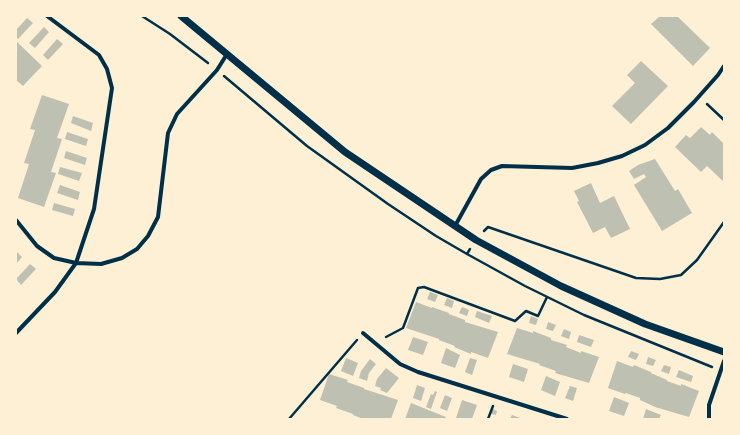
<!DOCTYPE html>
<html>
<head>
<meta charset="utf-8">
<style>
	body { margin:0 }
	#map { position:relative; width:740px; height:435px; overflow:hidden; background:#fdf0d5; font-family:"Playfair Display",serif }
	canvas { display:block }
	.frame { position:absolute; inset:0; border:17px solid #fdf0d5; pointer-events:none }
</style>
</head>
<body>
<div id="map">
<canvas width="740" height="435"></canvas>
<div class="frame"></div>
</div>
<script>
const c = document.querySelector('canvas').getContext('2d');
c.lineJoin = 'round';
function paint(path, color) { c.fillStyle = color; c.fill(path, 'evenodd'); }
const poly = rows => new Path2D(rows.map(r => 'M' + r).join(''));
function strokePath(path, color, width, dash) { c.strokeStyle = color; c.lineWidth = width; c.lineCap = dash ? 'butt' : 'round'; c.setLineDash(dash || []); c.stroke(path); }
const building = poly([
	[660,16,677,16,710,48,693,66,651,24],
	[27,18,33,23,18,39,16,37,16,30],
	[44,27,49,32,35,48,29,43],
	[57,39,63,44,48,60,43,55],
	[16,41,42,66,23,86,16,80],
	[641,61,668,86,631,124,612,106,635,83,627,75],
	[42,95,69,104,57,138,62,139,51,172,56,173,44,207,18,198,29,164,24,163,35,130,30,129],
	[73,116,93,123,91,131,71,123],
	[701,127,710,135,712,132,724,144,724,182,707,166,701,172,675,147,686,135,690,138],
	[67,132,88,139,86,146,65,139],
	[66,151,87,158,85,165,64,158],
	[655,159,675,191,678,189,692,213,662,231,634,185,646,177,644,174,634,179,629,171,638,165],
	[60,167,82,173,79,181,58,174],
	[591,183,600,203,614,196,630,229,611,238,605,227,593,233,577,202,579,201,574,191],
	[60,185,80,192,78,200,57,193],
	[54,203,75,209,73,216,52,210],
	[17,252,22,257,16,264,16,253],
	[30,264,36,269,21,285,16,279],
	[430,292,438,295,435,302,427,299],
	[447,298,454,301,452,308,444,305],
	[416,302,432,308,432,307,449,313,449,314,465,320,465,322,498,332,488,358,471,352,471,354,454,347,455,346,439,340,439,339,406,328],
	[462,307,469,310,467,316,459,313],
	[477,311,492,316,489,323,475,317],
	[531,316,538,319,536,325,529,323],
	[548,322,556,325,553,331,546,329],
	[517,328,533,333,533,331,551,338,551,340,567,345,566,347,581,353,581,351,599,357,589,383,555,373,556,371,539,365,540,364,507,354],
	[564,329,571,332,569,339,561,336],
	[579,335,594,340,591,347,577,342],
	[413,337,428,342,423,355,408,350],
	[446,348,460,355,455,368,441,363],
	[631,351,639,354,636,360,628,357],
	[648,357,656,360,653,366,646,364],
	[346,358,358,363,353,376,341,371],
	[470,358,477,360,472,375,465,372],
	[370,359,376,364,369,373,367,381,359,378,361,371],
	[617,361,633,367,634,365,651,372,651,373,667,380,667,381,681,386,681,384,699,391,689,417,655,407,640,400,640,398,626,393,625,394,608,388],
	[513,364,528,369,524,382,509,377],
	[664,365,671,367,669,374,661,371],
	[386,368,399,378,387,393,380,390,381,388,375,386,377,379],
	[679,370,693,376,691,382,676,377],
	[329,374,348,380,347,382,364,388,364,389,398,400,391,419,363,419,353,415,353,414,336,408,337,406,320,400],
	[546,376,560,382,555,396,541,390],
	[417,385,425,388,421,401,413,398],
	[570,386,577,388,573,401,565,398],
	[435,391,437,392,431,409,426,407,431,394,433,395],
	[445,395,452,398,447,411,440,408],
	[614,397,629,403,624,416,609,411],
	[462,400,477,405,472,419,456,418],
	[411,403,446,417,445,419,405,419],
	[493,409,497,411,496,415,491,414],
	[646,409,661,415,659,419,643,419],
	[512,415,523,419,510,419]
]);
const path = poly([
	[142,16,170,34,208,63],
	[224,76,307,146,388,204,436,236,467,254,470,249],
	[707,104,724,120],
	[484,231,488,227,636,278,660,279,681,275,697,260,724,222],
	[467,254,525,286,584,315,712,367],
	[386,337,403,328,418,288,424,287,515,321,526,311,538,316,547,297],
	[289,419,357,340],
	[488,419,493,406]
]);
const minor = poly([
	[16,220,37,246,54,258,76,263,101,264,122,258,137,249,148,236,158,217,168,133,177,114,217,70,227,54],
	[455,226,481,179,491,170,502,166,572,168,598,163,622,156,645,145,668,128,694,102,718,75,724,66],
	[16,333,55,292,76,263,94,209,112,88,107,69,99,55,47,16],
	[363,333,400,364,418,372,567,419],
	[709,419,709,405,724,361]
]);
const tertiary = poly([
	[181,16,345,152,476,240,561,286,645,324,724,352]
]);
paint(building, '#bec0b2');
strokePath(path, '#003049', 2.5);
strokePath(minor, '#003049', 4);
strokePath(tertiary, '#003049', 7);
</script>
</body>
</html>
